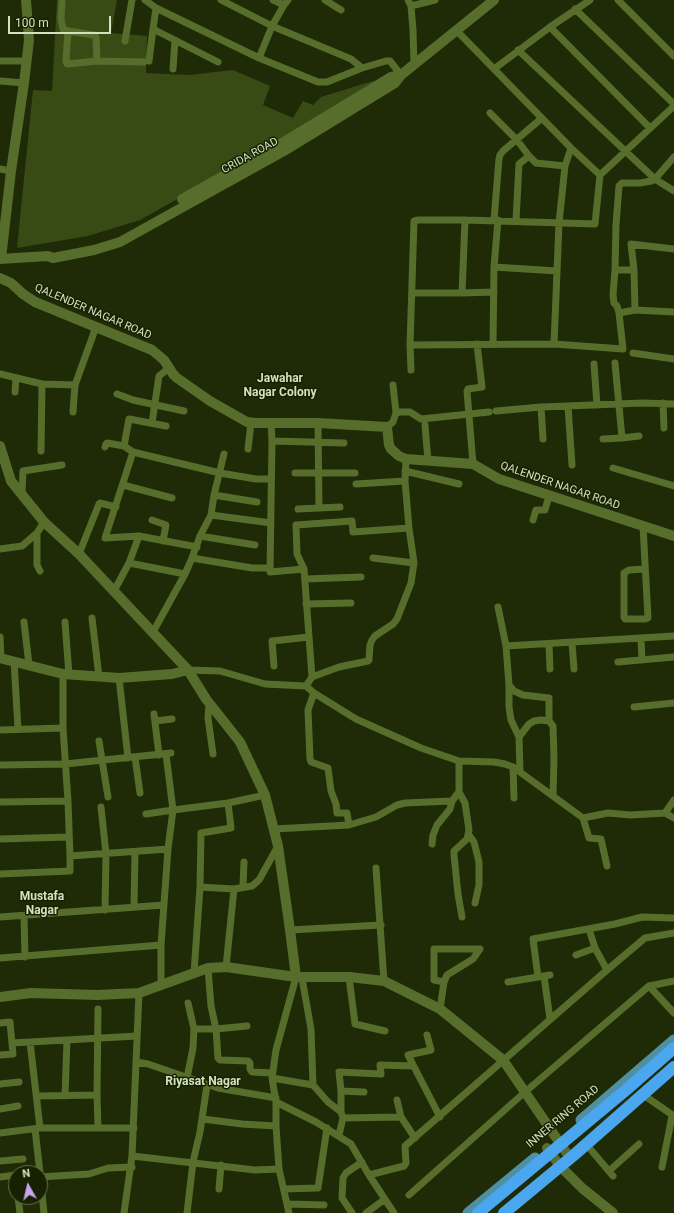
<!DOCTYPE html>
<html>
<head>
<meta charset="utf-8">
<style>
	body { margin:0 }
	#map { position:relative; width:674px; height:1213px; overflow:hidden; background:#1f2a07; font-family:Roboto,sans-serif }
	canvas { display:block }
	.north { position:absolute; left:8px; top:1165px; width:40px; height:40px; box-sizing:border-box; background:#162100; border:1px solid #626e4c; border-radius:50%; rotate:352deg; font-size:11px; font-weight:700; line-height:16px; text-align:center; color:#d3e1bf }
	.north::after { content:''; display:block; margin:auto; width:14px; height:18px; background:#c8a5ef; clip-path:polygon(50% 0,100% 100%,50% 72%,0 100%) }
	.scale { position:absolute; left:8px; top:16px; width:103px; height:18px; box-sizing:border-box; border:2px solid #d3e1bf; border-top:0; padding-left:5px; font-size:12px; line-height:14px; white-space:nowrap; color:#d3e1bf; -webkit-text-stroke:3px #162100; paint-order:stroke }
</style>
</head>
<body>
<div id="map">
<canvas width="674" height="1213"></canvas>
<div class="north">N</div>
<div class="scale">100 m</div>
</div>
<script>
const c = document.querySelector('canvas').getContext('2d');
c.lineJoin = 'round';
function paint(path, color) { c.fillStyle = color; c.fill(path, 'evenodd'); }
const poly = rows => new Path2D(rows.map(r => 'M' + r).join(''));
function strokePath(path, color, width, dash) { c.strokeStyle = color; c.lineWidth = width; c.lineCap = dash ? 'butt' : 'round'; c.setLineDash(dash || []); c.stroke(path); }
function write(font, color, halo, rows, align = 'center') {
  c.font = font + ' Roboto,sans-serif'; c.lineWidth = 3; c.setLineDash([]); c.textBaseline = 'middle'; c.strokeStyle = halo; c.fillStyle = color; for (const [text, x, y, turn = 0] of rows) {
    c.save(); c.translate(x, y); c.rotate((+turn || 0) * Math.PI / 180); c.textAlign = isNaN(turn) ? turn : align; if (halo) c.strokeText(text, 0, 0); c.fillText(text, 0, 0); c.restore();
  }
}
const green = poly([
	[57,0,117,0,111,33,147,36,146,73,189,75,233,70,270,86,263,105,293,118,303,101,313,105,321,97,373,81,375,81,229,170,140,220,88,236,17,248,33,90,52,91]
]);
const street = poly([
	[62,0,61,19,63,29,68,31,94,35,96,37,97,61],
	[145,0,156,8,259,58,318,82,327,82,362,68],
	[221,0,272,26,351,59,362,68,386,61,390,61,401,75],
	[273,0,284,5],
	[325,0,341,10],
	[408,0,411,6,413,30,414,65],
	[618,0,674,56],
	[411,6,435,0],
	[156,8,153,29,218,62],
	[575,9,674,104],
	[550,27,650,128],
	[456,30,571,148,600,175],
	[68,31,66,61,67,64,97,61,144,62],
	[125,41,132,0],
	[518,50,655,179,674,191],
	[259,58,272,26,284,5,288,0],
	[0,61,26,61],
	[149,61,153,29],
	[173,69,175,40],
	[494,69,550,27,590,0],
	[0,81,24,83],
	[490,113,517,140,529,156,536,163,565,166],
	[0,169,11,171],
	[494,220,499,159,500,155,503,151,542,118],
	[516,221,519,164,529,156],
	[494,267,557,271],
	[615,270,634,270],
	[412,293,462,293,465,220],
	[462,293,494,292],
	[635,310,634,270,631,244,674,249],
	[619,313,635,310,674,312],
	[493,344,494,267,498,220],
	[554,344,559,223,565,166,571,148],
	[410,345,554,344,623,349,619,313,617,306,614,303,613,295,615,270,616,225,619,186,622,183,640,183,651,181,655,179,674,157],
	[633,353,674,359],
	[594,364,597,405],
	[411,370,410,345,414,221,418,220,465,220,595,224,600,175,674,106],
	[0,374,42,384,41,451],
	[42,384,75,385],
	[393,385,396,413],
	[15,392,16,378],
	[117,394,133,400,184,411],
	[663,403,664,428],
	[568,406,572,465],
	[541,407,543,439],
	[496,411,541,407,643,403,674,404],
	[73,412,75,385,96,327],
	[152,423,159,376,169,368],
	[271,423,272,441,270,572,304,569,312,677],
	[318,423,319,508],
	[425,425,428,461],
	[387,427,393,422,396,413,400,412,410,412,421,419,489,412],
	[622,438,639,436],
	[603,439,622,438,615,363],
	[272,441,344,443],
	[105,447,106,444,107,443,124,446],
	[248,449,251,423],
	[133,452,124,446,129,419,166,426],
	[473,464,467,391,468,389,482,387,477,344],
	[613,468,674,486],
	[405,471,459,484],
	[295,473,355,473],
	[356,484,405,481],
	[123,485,172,498],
	[22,494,23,471,62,465],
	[214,495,257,502],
	[298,509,340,507],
	[211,515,271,523],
	[152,520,166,525,163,541],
	[533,520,536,510,545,510,549,496],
	[643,526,648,618,645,619,625,619,624,617,624,573,629,570,645,569],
	[37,533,37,565,40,571],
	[200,536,255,545],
	[197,547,139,536,105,538,133,452,220,473,256,479,271,479],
	[0,549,22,546,37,533,44,522],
	[79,554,99,504,100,503,116,507],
	[192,558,252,568,270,568],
	[373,558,414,563],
	[129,563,185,574,192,558,200,536,211,515,214,495,224,454],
	[304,569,297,554,296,525,352,521,353,532,409,528],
	[305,579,361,577],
	[114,591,129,563,139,536],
	[306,604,351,603],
	[498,607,506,646],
	[92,618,99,677],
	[24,622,29,665],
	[65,622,69,675],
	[153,632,185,574],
	[0,637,1,659],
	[641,639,642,660],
	[572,643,574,669],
	[549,644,550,669],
	[14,661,18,729],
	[618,662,674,657],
	[274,666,272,641,309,637],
	[188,670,220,671,265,684,306,686,314,693,356,719,421,748,459,761,494,762,505,764,513,767,583,818,608,813,630,815,665,813,674,818],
	[63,674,63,728,68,801,70,856],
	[119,678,128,758],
	[509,685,514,691,523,695,549,698,549,721],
	[306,686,312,677,339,667,368,661,369,660,370,645,372,640,375,636,393,624,397,619,411,583,414,563,409,528,405,481,406,459],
	[314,693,308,710,310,759,311,762,328,768,331,791,336,804,337,813,347,813,349,825],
	[209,704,208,718,213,754],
	[634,707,674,703],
	[154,714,159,755],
	[155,721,172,719],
	[0,730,63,728],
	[519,737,529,724,534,721,541,720,549,721,553,726,554,758,553,796],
	[99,741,108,797],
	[135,757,140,793],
	[0,765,65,764,171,753],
	[513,767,514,798],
	[520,771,519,737,511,720,509,707,509,685,506,646,674,636],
	[459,792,465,803,469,830,467,839,454,851,454,855,458,894,462,917],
	[0,802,68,801],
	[101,807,106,854,105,910],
	[665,813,674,800],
	[146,814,173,810,166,754],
	[583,818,589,838,601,839,607,866],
	[274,829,349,825,376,817,397,805,405,803,452,801,459,792,459,761],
	[469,835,474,842,479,862,479,885,475,903],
	[0,839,68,837],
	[432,844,433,835,437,825,450,809,452,801],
	[376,868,384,981],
	[0,874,70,871,70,856,168,849],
	[243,886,244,862],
	[200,887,234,889],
	[134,907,135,852],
	[24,916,25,957],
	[0,917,164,905],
	[589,929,595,948],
	[290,930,381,925],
	[576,955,595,948,607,970],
	[0,958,161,945],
	[226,967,234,889,252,886,259,880,278,846],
	[208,968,211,1006,216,1029,218,1058,220,1060,248,1061,250,1063,250,1069,252,1072,272,1073],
	[194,973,200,887,201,833,231,828,228,803],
	[544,976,550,1019],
	[349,977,355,1024,385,1031],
	[538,977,533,939,615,924,642,917,674,918],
	[302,978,311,1029,313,1085],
	[508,982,550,975],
	[161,984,161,945,168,849,173,810,228,803,265,795],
	[649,986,674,1013],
	[440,1009,444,982,434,980,434,949,480,949,473,959,447,975,444,982],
	[0,1023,10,1022,13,1054,0,1055],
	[194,1029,216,1029,247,1026],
	[427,1035,431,1050,408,1055,440,1117],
	[30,1042,40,1128],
	[12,1043,137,1036],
	[136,1062,148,1064,218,1088,276,1098],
	[187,1078,193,1048,194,1029,188,1003],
	[272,1078,313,1085,328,1102,341,1112,341,1091,364,1092],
	[0,1084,19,1082],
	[341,1091,339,1072,381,1074,380,1065,413,1066],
	[642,1094,674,1116],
	[37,1096,97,1095],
	[65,1096,67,1040],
	[397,1100,401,1117,415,1138],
	[276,1102,272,1078,276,1050,296,977],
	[0,1109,18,1106],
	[341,1112,343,1118,401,1117],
	[203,1119,242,1124,276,1126],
	[98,1128,97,1095,98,1009],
	[35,1129,40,1173],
	[0,1133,40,1128,134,1128],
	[339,1135,343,1118],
	[586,1144,613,1176],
	[132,1156,255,1170,279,1169],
	[0,1161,23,1159],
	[662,1167,672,1116],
	[609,1171,639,1144],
	[40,1174,44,1213],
	[369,1175,404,1166,406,1163,405,1146,607,970,645,938,674,933],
	[0,1177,16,1175],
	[40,1177,89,1174,108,1168,132,1167],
	[219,1189,221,1165],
	[284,1189,318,1188,327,1128],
	[409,1195,525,1092,649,986,674,981],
	[18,1197,20,1213],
	[288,1204,324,1205],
	[124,1213,132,1156,139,993],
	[187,1213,193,1162,200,1132,207,1085],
	[289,1213,279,1169,276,1126,276,1102,316,1122,351,1144,369,1175,394,1213],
	[352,1213,342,1198,343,1178,346,1173,362,1162],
	[366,1213,385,1199]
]);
const secondary = poly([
	[182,199,282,143,391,77,401,75],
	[0,259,48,256,53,258,94,250,120,242,284,151,395,83,401,75,494,0],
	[1,259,11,171,24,83,29,40,26,0],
	[0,278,11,283,23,294,35,302,152,350,164,360,173,374,177,378,210,401,247,422,256,423,318,423,387,427,389,445,391,449,399,456,406,459,473,464,499,479,674,536],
	[0,446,11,481,44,522,79,554,188,670,206,699,240,742,265,795,278,846,290,930,296,977,349,977,384,981,440,1009,503,1060,570,1158],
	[0,658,63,674,119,678,172,674,188,670],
	[0,997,31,993,97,995,139,993,208,968,226,967,296,977],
	[547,1148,560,1166,582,1188,613,1213]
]);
const primary = poly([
	[581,1120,674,1040],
	[468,1213,535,1158]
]);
const highway = poly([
	[478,1213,626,1090,674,1048],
	[504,1213,574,1155,674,1067]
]);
const streetNames = [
	["CRIDA ROAD",250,156,-29],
	["QALENDER NAGAR ROAD",93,312,23],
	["QALENDER NAGAR ROAD",560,486,19],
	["INNER RING ROAD",563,1117,-40]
];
const neighbourhoodNames = [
	["Jawahar",280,379],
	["Nagar Colony",280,393],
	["Mustafa",42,897],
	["Nagar",42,911],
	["Riyasat Nagar",203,1082]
];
paint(green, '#394b15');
strokePath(street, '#566d2b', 7);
strokePath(secondary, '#566d2b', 10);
strokePath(primary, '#4f8fa1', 11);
strokePath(highway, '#4ba6f0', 12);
write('11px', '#d3e1bf', '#162100', streetNames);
write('bold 12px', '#d3e1bf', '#162100', neighbourhoodNames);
</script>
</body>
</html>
